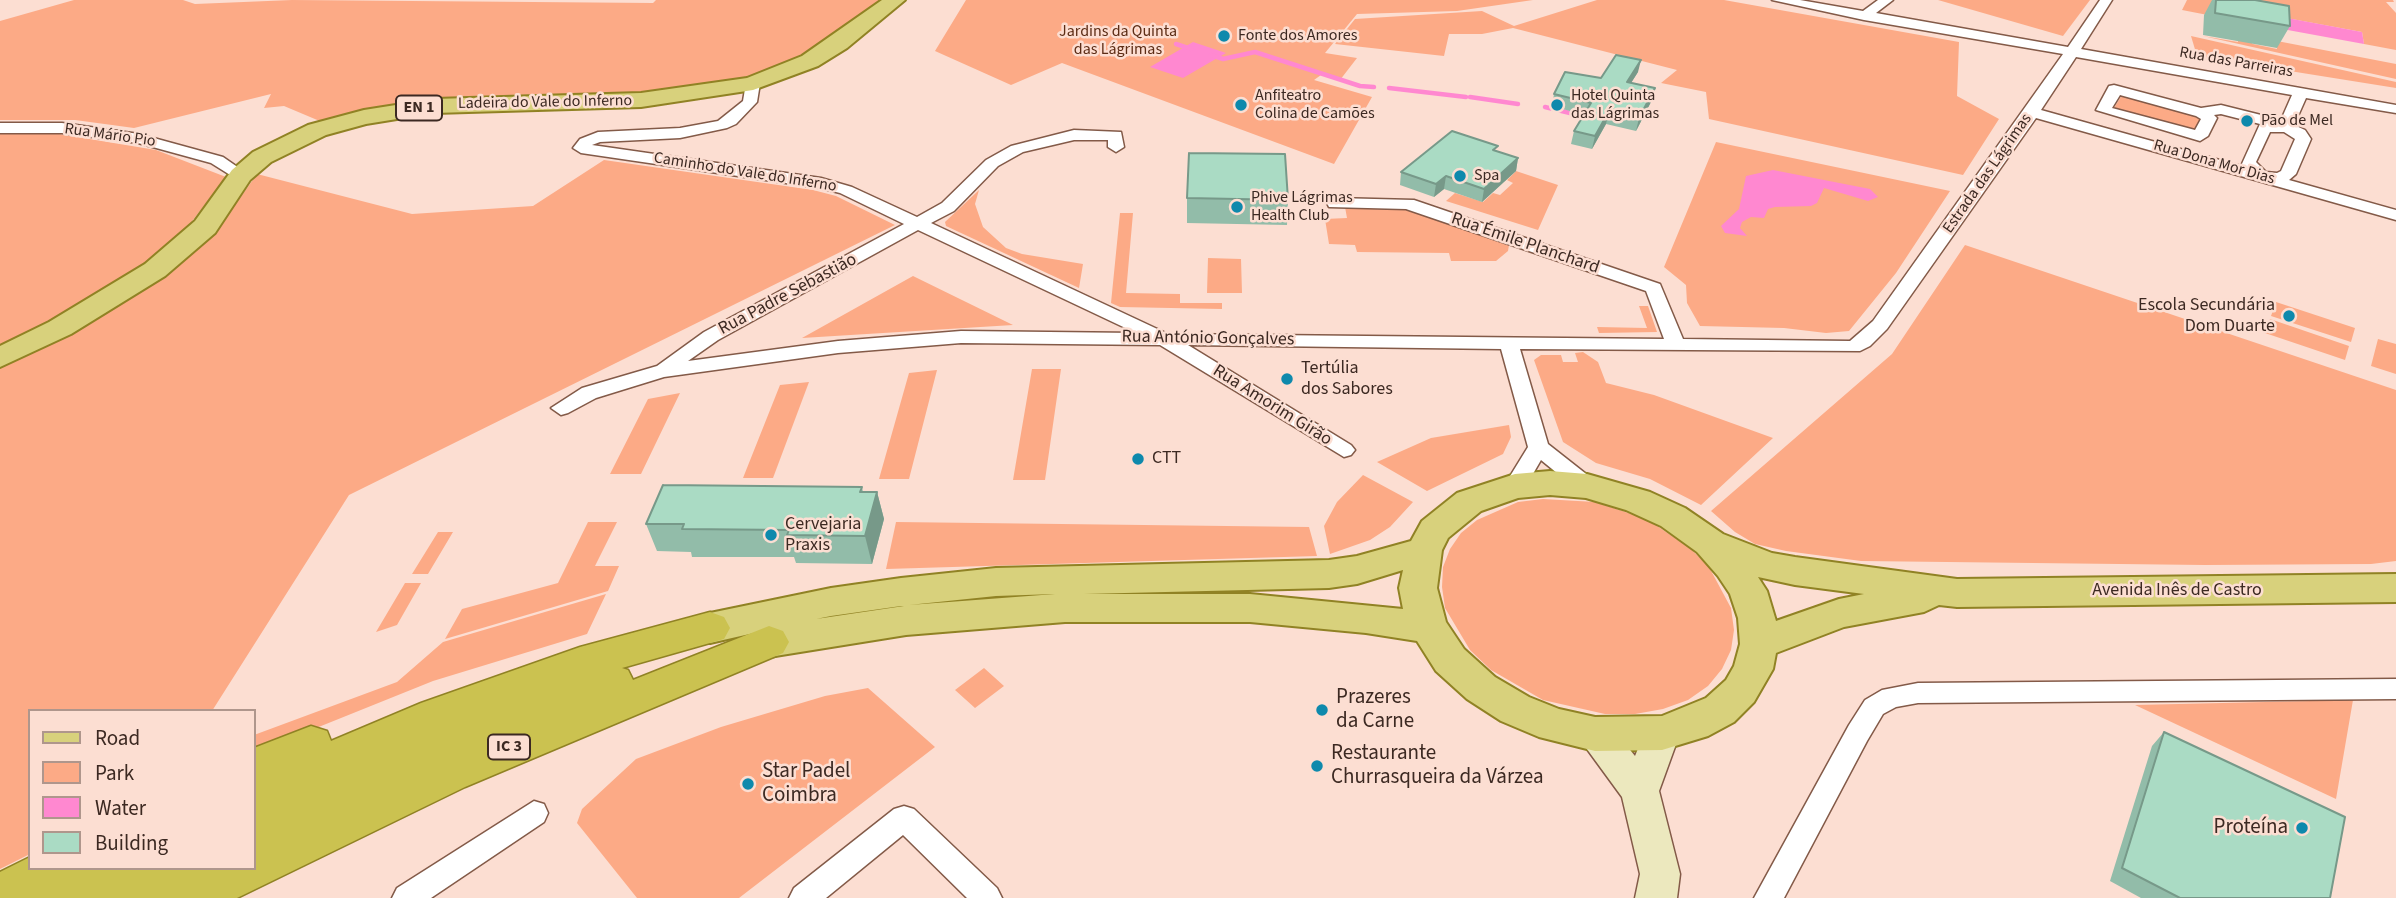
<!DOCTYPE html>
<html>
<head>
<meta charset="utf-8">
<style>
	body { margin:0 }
	#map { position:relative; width:2396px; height:898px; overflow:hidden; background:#fcded2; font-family:"Source Sans 3",sans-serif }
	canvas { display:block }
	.legend { position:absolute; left:28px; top:709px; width:228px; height:161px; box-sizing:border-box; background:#fcded2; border:2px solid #af968c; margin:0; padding:9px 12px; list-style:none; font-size:21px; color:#3c2922 }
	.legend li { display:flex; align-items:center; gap:14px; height:35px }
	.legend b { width:35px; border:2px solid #af968c }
</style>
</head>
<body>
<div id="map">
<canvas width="2396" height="898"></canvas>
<ul class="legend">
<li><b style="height:9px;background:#d8d17c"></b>Road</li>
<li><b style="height:19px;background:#fcaa86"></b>Park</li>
<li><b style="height:19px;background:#ff88d0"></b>Water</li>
<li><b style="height:19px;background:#aadbc4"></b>Building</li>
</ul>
</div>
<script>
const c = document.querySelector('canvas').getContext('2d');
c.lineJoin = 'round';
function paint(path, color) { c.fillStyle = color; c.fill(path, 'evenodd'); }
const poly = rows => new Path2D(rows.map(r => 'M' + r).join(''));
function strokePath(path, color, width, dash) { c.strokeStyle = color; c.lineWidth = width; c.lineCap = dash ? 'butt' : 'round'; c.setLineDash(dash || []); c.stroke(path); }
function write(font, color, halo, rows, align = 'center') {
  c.font = font + ' "Source Sans 3",sans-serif'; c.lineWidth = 5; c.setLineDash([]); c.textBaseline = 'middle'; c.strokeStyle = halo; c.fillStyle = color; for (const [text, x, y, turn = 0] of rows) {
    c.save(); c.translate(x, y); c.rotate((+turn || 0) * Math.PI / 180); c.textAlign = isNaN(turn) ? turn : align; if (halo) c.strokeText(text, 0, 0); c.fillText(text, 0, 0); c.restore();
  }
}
const green = poly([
	[74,0,183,0,195,4,292,0,653,3,656,0,882,0,803,56,777,68,712,86,677,92,434,100,322,122,284,106,264,108,271,94,134,128,75,120,0,120,0,21],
	[966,0,1533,0,1457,11,1357,14,1325,53,1357,58,1340,80,1321,75,1314,80,1372,97,1334,164,1062,63,1011,85,935,51],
	[1597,0,1724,0,1959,42,1957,96,1999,119,1963,175,1709,119,1706,92,1661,83,1677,70,1513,28,1482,34,1449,34,1444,56,1335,44,1355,19,1482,11,1514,26],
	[1938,0,2090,0,2063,36],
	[2187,0,2393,0,2394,2,2386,2,2396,13,2396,50,2364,44,2362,32,2254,12,2254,24,2182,10],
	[2238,31,2253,44,2277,49,2277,41,2396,64,2396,79,2203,36,2238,42],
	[2191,36,2396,82,2396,88,2246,64,2245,61,2232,59,2232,62,2197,56],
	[2122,95,2202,117,2195,130,2114,108],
	[0,133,53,133,156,150,226,177,183,233,140,270,0,348],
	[1716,142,1950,191,1896,273,1849,331,1826,333,1784,328,1700,326,1687,303,1686,285,1664,267],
	[604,160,813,190,836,196,895,225,349,495,212,711,30,711,30,854,0,869,0,367,215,233,257,174,412,214,533,206],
	[1516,171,1558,185,1538,230,1446,201,1455,193,1483,202,1493,193,1500,195,1513,183,1507,180],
	[979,190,975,204,983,227,1006,248,1022,254,1083,264,1079,288,946,226,945,222],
	[1345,207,1408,209,1501,241,1509,245,1508,251,1496,261,1451,261,1449,253,1357,252,1355,245,1329,244,1325,219,1347,218],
	[1120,213,1133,213,1126,293,1180,294,1180,303,1222,303,1222,309,1120,307,1111,303],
	[1965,245,2396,390,2396,561,2371,564,2205,565,1861,561,1786,551,1755,544,1735,532,1711,511,1892,354],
	[1208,258,1241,259,1242,293,1207,293],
	[913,276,1013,325,802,338],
	[2276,302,2355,328,2351,342,2271,316],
	[1639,306,1648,306,1657,332,1599,333,1597,327,1647,328],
	[2270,319,2349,346,2345,360,2265,333],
	[2378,339,2396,344,2396,374,2371,366],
	[1583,352,1598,362,1606,383,1654,395,1773,438,1701,505,1650,479,1596,463,1563,442,1534,360,1541,355,1561,355,1563,362,1578,362,1575,353],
	[1032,369,1061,369,1045,480,1013,480],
	[937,370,909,479,879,479,909,373],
	[809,382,773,478,743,478,780,385],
	[680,393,641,474,610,474,648,399],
	[1509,425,1511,437,1503,454,1427,491,1377,462,1431,438],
	[1363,475,1413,502,1390,527,1370,540,1330,554,1324,526,1337,502],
	[1543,499,1595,502,1647,519,1691,549,1709,567,1731,608,1734,630,1731,650,1722,669,1708,686,1688,700,1663,709,1635,714,1605,714,1543,700,1491,670,1470,650,1445,608,1442,587,1443,567,1450,549,1461,533,1477,520,1518,502],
	[588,522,617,522,595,566,619,566,608,591,445,639,462,609,558,583],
	[896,522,1309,527,1317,556,886,569],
	[438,532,453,532,428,574,412,574],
	[405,583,421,583,397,625,376,632],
	[606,594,587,634,433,681,254,753,254,735,397,682,443,642],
	[984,668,1004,686,975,708,955,690],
	[868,688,935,747,739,898,637,898,577,823,582,809,636,759,721,727,825,696],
	[2353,700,2336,799,2135,705]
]);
const water = poly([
	[2255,12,2362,32,2364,44,2255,24],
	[1193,42,1226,53,1183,78,1150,67],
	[1773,170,1870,189,1878,197,1868,201,1824,188,1817,203,1811,206,1775,207,1768,209,1764,218,1751,217,1742,222,1740,228,1747,236,1725,233,1721,226,1739,209,1746,176]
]);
const stream = poly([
	[1176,44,1191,49],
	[1211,55,1223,59,1255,52,1360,86,1374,87],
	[1389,88,1466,97],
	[1470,97,1518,104],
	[1545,107,1574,114]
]);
const minor = poly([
	[1772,0,1800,0,1863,11,1878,0,1893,0,1876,13,2068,47,2100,0,2112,0,2081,49,2396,105,2396,113,2306,98,2294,125,2305,130,2311,139,2296,174,2289,180,2396,210,2396,220,2036,118,1887,329,1870,346,1860,351,1520,349,1548,444,1595,481,1598,486,1595,491,1587,493,1579,491,1541,460,1523,491,1515,493,1507,491,1504,486,1528,447,1501,349,1188,345,1351,445,1355,450,1351,455,1344,457,1160,345,961,343,838,353,664,377,596,398,568,413,561,415,551,408,582,388,657,366,704,332,904,224,840,193,820,188,581,153,573,148,580,139,598,132,680,128,718,121,743,101,746,83,753,79,760,83,757,102,736,124,727,128,680,138,600,142,592,145,821,178,852,187,917,217,942,203,986,160,1011,146,1074,130,1121,132,1124,147,1116,152,1108,147,1108,140,1074,140,1023,152,998,166,954,211,931,223,1168,334,1664,339,1646,291,1406,209,1329,207,1327,203,1335,198,1414,200,1660,284,1683,339,1850,341,1873,321,2063,54,1864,20,1772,0],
	[2076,57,2292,95,2281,120,2221,105,2201,108,2114,85,2109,86,2096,110,2200,141,2208,136,2217,118,2214,115,2221,114,2260,124,2241,166,2041,110,2076,57],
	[2120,95,2196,116,2201,119,2195,130,2112,108,2120,95],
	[2270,132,2284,132,2295,139,2281,171,2277,173,2266,172,2256,162,2270,132],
	[918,230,1136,333,961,331,838,341,688,361,718,340,918,230],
	[0,123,62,123,139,134,223,157,249,175,241,180,235,178,211,163,138,143,62,133,0,133,0,123],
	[2396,679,2396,699,1918,703,1896,707,1883,714,1867,741,1784,898,1754,898,1849,725,1865,700,1882,690,1918,683,2396,679],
	[534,801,544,804,548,813,544,822,431,898,392,898,397,888,534,801],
	[904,806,914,809,997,888,1002,898,967,898,903,835,826,898,789,898,794,888,894,809,904,806]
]);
const secondary = poly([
	[1662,718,1675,722,1680,733,1659,791,1680,874,1677,898,1635,898,1640,874,1622,797,1576,734,1582,723,1595,719,1608,723,1635,756,1649,722,1662,718]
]);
const primary = poly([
	[882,0,905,0,847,48,818,66,753,90,641,107,434,113,366,124,326,135,271,162,250,180,215,233,165,276,71,334,0,367,0,346,49,322,145,264,195,221,232,170,253,152,308,125,364,110,434,99,641,93,747,78,802,56,882,0],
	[1550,471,1587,474,1650,492,1685,508,1723,534,1772,553,1795,557,1957,579,2396,574,2396,602,1957,607,1939,605,1924,612,1844,627,1776,653,1773,669,1754,702,1734,722,1708,736,1662,750,1595,751,1539,737,1501,721,1467,699,1436,671,1417,641,1366,633,1250,622,1065,622,906,635,769,657,755,653,750,642,754,633,710,643,696,638,691,628,696,618,710,613,831,588,901,578,996,568,1329,560,1357,556,1411,541,1422,521,1457,493,1515,474,1550,471],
	[1550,495,1586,498,1626,510,1661,526,1697,552,1718,576,1730,594,1738,618,1740,644,1734,666,1726,680,1706,698,1662,716,1595,717,1559,709,1529,697,1495,677,1464,649,1446,622,1437,588,1442,550,1448,538,1481,511,1518,498,1550,495],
	[1403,570,1399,588,1403,609,1250,594,1084,594,1329,588,1357,584,1403,570],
	[1758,577,1795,585,1864,594,1839,599,1776,621,1767,591,1758,577],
	[1055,594,909,605,996,596,1055,594],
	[901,606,904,606,816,619,831,616,901,606]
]);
const trunk = poly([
	[710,612,724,617,730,628,724,639,622,668,628,670,633,680,769,626,783,631,789,642,783,653,465,787,237,898,0,898,0,872,30,857,30,868,254,868,254,748,311,726,327,731,331,741,421,703,580,647,710,612]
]);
const wall = poly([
	[2212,0,2255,0,2290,26,2277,48,2203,35,2204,15],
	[1638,72,1631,83,1652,100,1636,131,1606,124,1592,149,1571,144,1574,131,1584,115,1552,106,1554,94,1601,78],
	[1497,151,1518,158,1516,171,1482,202,1444,189,1434,197,1400,185,1401,172],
	[1187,198,1288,200,1287,225,1187,223],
	[862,487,863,492,877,492,884,519,872,564,796,563,794,557,692,557,691,552,657,551,646,524],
	[2164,732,2330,898,2141,898,2110,881,2152,746]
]);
const shadedWall = poly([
	[1641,60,1638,72,1624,94,1627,82],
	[1655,88,1652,100,1636,131,1639,118],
	[1609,111,1606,124,1592,149,1595,136],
	[1518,158,1516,171,1482,202,1484,189],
	[1446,176,1444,189,1434,197,1436,184],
	[877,492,884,519,872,564,865,536]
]);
const building = poly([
	[2216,0,2255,0,2289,6,2290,26,2215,13,2216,0],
	[1616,55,1641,60,1627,82,1655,88,1639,118,1609,111,1595,136,1574,131,1591,103,1554,94,1565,72,1601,78,1616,55],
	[1452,131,1498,146,1493,150,1518,158,1484,189,1446,176,1436,184,1401,172,1452,131],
	[1189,153,1285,154,1288,200,1187,198,1189,153],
	[663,485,862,487,860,492,877,492,865,536,787,535,789,530,682,529,684,524,646,524,663,485],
	[2164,732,2345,817,2330,898,2180,898,2122,868,2164,732]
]);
const markers = [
	[1224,36,7,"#0e89ac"],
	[1241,105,7,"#0e89ac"],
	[1557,105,7,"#0e89ac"],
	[2247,121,7,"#0e89ac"],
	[1460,176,7,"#0e89ac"],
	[1237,207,7,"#0e89ac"],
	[2289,316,7,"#0e89ac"],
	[1287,379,7,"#0e89ac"],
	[1138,459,7,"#0e89ac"],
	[771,535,7,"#0e89ac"],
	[1322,710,7,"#0e89ac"],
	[1317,766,7,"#0e89ac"],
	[748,784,7,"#0e89ac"],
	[2302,828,7,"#0e89ac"]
];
const farParknames = [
	["Jardins da Quinta",1118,32],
	["das Lágrimas",1118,50]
];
const farPoinames = [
	["Fonte dos Amores",1238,36],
	["Anfiteatro",1255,96],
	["Colina de Camões",1255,114],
	["Hotel Quinta",1571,96],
	["das Lágrimas",1571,114],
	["Pão de Mel",2261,121],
	["Spa",1474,176],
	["Phive Lágrimas",1251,198],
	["Health Club",1251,216]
];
const farStreetnames = [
	["Rua das Parreiras",2236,63,10],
	["Ladeira do Vale do Inferno",545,103,-1],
	["Rua Mário Pio",110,136,8],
	["Rua Dona Mor Dias",2214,163,16],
	["Caminho do Vale do Inferno",745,173,9],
	["Estrada das Lágrimas",1988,174,-55]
];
const shields = [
	[419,108,46],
	[509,747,42]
];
const shieldNames = [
	["EN 1",419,108],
	["IC 3",509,747]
];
const streetNames = [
	["Rua Émile Planchard",1525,244,19],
	["Rua Padre Sebastião",788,295,-28],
	["Rua António Gonçalves",1208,339,1],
	["Rua Amorim Girão",1272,406,32],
	["Avenida Inês de Castro",2177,591]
];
const poiNames = [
	["Escola Secundária",2275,306,"right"],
	["Dom Duarte",2275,327,"right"],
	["Tertúlia",1301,369],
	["dos Sabores",1301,390],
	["CTT",1152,459],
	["Cervejaria",785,525],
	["Praxis",785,546]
];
const nearPoinames = [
	["Prazeres",1336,698],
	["da Carne",1336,722],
	["Restaurante",1331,754],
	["Churrasqueira da Várzea",1331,778],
	["Star Padel",762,772],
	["Coimbra",762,796],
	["Proteína",2288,828,"right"]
];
paint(green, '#fcaa86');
paint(water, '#ff88d0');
strokePath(stream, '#ff88d0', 4.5);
strokePath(minor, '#835a48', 3);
strokePath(secondary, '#835a48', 3);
strokePath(primary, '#908224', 4);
strokePath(trunk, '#908224', 3);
paint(minor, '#fff');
paint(secondary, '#ece8be');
paint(primary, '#d8d17c');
paint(trunk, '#cbc250');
paint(wall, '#92bca9');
paint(shadedWall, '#779989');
paint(building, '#aadbc4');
strokePath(building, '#779989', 2);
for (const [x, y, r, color] of markers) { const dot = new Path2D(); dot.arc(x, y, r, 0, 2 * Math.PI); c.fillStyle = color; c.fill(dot); strokePath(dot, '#fcded2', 2.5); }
write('16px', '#5c2c15', '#fcded2', farParknames);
write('16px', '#3c2922', '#fcded2', farPoinames, 'left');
write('16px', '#3c2922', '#fcded2', farStreetnames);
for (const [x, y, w] of shields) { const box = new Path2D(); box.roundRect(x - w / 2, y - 12.5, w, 25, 5); c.fillStyle = '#fcded2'; c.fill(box); strokePath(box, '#3c2922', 2); }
write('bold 16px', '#3c2922', null, shieldNames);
write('18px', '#3c2922', '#fcded2', streetNames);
write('18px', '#3c2922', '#fcded2', poiNames, 'left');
write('21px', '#3c2922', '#fcded2', nearPoinames, 'left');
</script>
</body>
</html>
